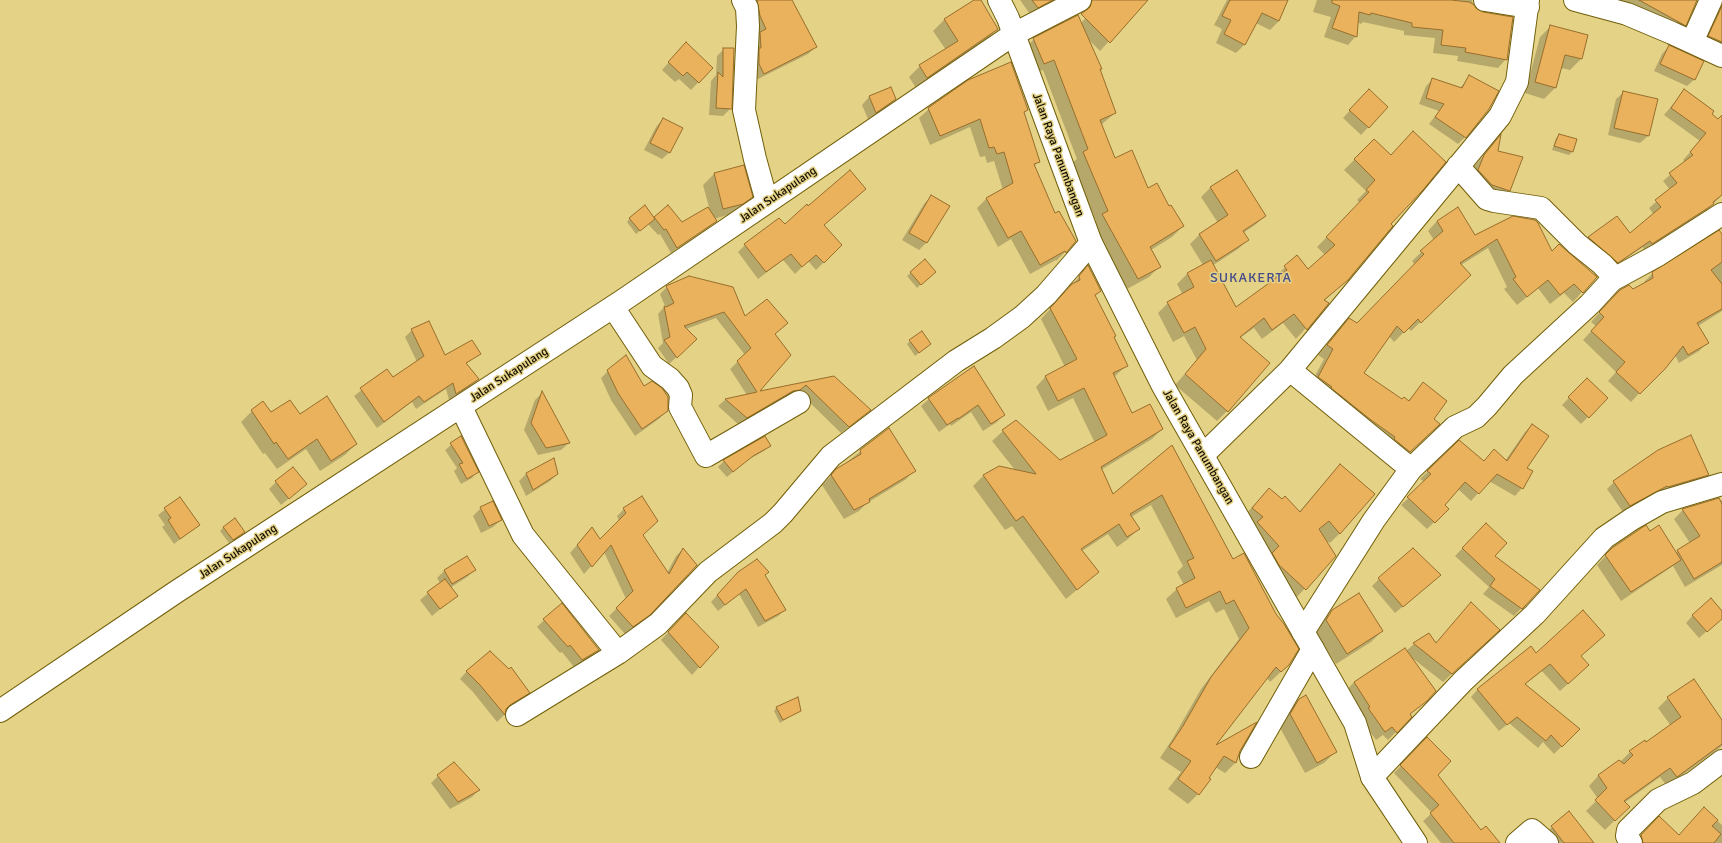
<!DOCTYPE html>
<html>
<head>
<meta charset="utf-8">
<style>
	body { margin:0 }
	canvas { display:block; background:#e4d286 }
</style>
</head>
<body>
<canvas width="1722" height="843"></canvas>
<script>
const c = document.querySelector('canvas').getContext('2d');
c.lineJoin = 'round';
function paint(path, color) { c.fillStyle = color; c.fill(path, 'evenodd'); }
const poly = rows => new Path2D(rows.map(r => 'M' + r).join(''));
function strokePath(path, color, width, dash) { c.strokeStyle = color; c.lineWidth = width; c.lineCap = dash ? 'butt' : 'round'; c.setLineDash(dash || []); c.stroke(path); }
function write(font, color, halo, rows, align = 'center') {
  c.font = font + ' Signika,sans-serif'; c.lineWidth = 3; c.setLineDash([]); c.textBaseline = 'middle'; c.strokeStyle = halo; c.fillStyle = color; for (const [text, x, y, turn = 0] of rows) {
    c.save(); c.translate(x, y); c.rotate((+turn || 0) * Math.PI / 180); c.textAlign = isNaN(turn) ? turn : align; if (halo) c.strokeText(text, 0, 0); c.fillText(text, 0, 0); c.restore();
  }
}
const shadow = poly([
	[745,0,791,0,816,47,808,54,756,80,753,40,759,35,753,24],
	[976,0,979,0,997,29,986,40,916,88,909,77,920,66,946,50,933,31,944,20],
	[1020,0,1058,0,1030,14],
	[1102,0,1147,0,1100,51,1087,38,1115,113,1101,125,1115,159,1169,207,1183,226,1172,237,1151,250,1160,266,1149,277,1127,289,1091,226,1096,221,1072,163,1077,159,1043,70,1033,74,1023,50,1034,39,1081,23],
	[1227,0,1288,0,1279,21,1270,30,1256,23,1245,44,1236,53,1216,43,1222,29,1214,25],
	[1317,0,1472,0,1473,5,1506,59,1498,68,1457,61,1458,56,1433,53,1435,38,1404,35,1404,31,1363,22,1361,24,1357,22,1356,36,1348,45,1324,37,1331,17,1313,12],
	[1621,0,1696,0,1685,25,1674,36,1617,12],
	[1714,0,1722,0,1722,58,1699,46],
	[1551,26,1587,36,1581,59,1570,70,1561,68,1555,88,1544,99,1525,93,1540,37],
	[1669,46,1695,79,1687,86,1654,71,1662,54],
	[724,49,731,108,723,116,709,115,711,81,716,75,717,56],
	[679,51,712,68,691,90,679,79,675,82,662,70],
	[1469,77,1465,137,1458,144,1429,124,1439,111,1419,104,1426,86,1433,79,1460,88],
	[890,88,895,99,887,107,868,119,862,105,869,97],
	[1684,91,1722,124,1722,195,1706,211,1644,251,1643,247,1610,269,1582,245,1589,238,1630,235,1654,215,1649,208,1670,190,1663,181,1685,162,1683,160,1700,141,1664,115],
	[1624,92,1657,100,1648,136,1640,143,1608,135,1616,99],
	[1362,97,1387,107,1361,135,1343,118],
	[929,109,1027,109,1023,113,1038,162,1034,166,1055,214,1065,252,1056,261,1056,260,1030,274,1011,239,998,247,977,208,986,199,1003,190,994,161,987,163,985,156,980,157,970,127,930,145,919,118],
	[663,119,670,152,662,159,644,150,656,127],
	[1559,135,1576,140,1572,152,1569,155,1552,150,1556,138],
	[1500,137,1497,152,1509,190,1498,201,1473,168],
	[1403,142,1390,224,1348,279,1324,301,1328,303,1296,339,1283,323,1262,339,1254,328,1240,338,1227,411,1217,421,1175,385,1197,360,1184,336,1173,342,1158,313,1168,303,1183,295,1177,284,1187,274,1203,265,1190,244,1199,235,1218,223,1201,197,1210,188,1236,171,1265,216,1255,225,1243,233,1248,240,1238,249,1212,266,1235,309,1276,279,1274,277,1297,257,1308,270,1325,255,1317,247,1360,203,1357,200,1366,191,1344,170,1364,150,1390,156],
	[714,174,751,197,740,208,731,214,714,219,715,221,709,227,671,253,660,234,658,235,648,224,636,234,627,222,630,218,653,218,668,207,682,224,709,207,703,185],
	[865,189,823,226,841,245,816,270,808,261,795,274,783,260,758,279,738,252,745,245,785,226,808,207],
	[932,196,948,207,926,243,919,250,902,240,924,204],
	[1513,218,1552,253,1582,292,1573,302,1564,293,1550,304,1538,288,1517,305,1504,289,1507,287,1488,248,1461,265,1460,284,1411,331,1408,328,1394,342,1389,336,1363,373,1402,400,1408,401,1423,384,1432,419,1429,433,1400,461,1309,387,1324,359,1318,355,1350,319,1357,324,1415,265,1412,261,1434,240,1428,231,1437,221,1475,237],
	[1722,235,1722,311,1698,326,1707,343,1699,351,1679,363,1675,355,1631,402,1608,381,1616,372,1583,340,1596,326,1591,322,1611,300,1644,284,1644,282,1653,273],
	[925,260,931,275,917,288,907,276],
	[1088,267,1100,291,1095,296,1127,365,1114,377,1132,415,1162,429,1152,439,1101,470,1113,496,1172,447,1289,664,1270,682,1267,678,1213,748,1239,750,1236,762,1225,773,1215,767,1198,794,1188,804,1168,789,1181,772,1160,758,1173,738,1201,689,1239,639,1224,609,1216,613,1209,601,1176,618,1166,599,1177,589,1184,585,1177,572,1183,566,1151,505,1131,517,1138,529,1128,539,1117,547,1108,534,1082,551,1098,572,1066,599,1012,526,1005,530,973,486,983,476,999,467,1015,470,992,441,1003,431,1060,461,1095,443,1073,398,1048,411,1036,387,1046,376,1065,367,1041,319],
	[667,287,745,318,786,323,774,335,757,393,834,377,870,410,841,433,799,392,739,425,718,406,725,400,747,395,730,369,745,355,716,318,686,329,696,339,669,364,658,348,663,343,658,314,665,306,660,294],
	[412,330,445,357,479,354,466,364,478,379,471,386,449,400,446,389,416,409,412,402,377,428,354,396,387,370,392,378,417,362,405,337],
	[910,341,930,344,915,356,907,344],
	[974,367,1004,414,997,422,983,431,971,412,951,426,950,424,939,432,921,406,929,399],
	[608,371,644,387,667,410,660,418,635,436,611,400,601,378],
	[1587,379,1588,417,1581,424,1562,405],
	[542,393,569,443,561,450,538,455,524,430,535,400],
	[252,411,271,414,300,415,356,444,345,455,320,471,306,449,277,469,265,453,263,454,241,422],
	[1532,425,1522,488,1515,496,1489,481,1471,501,1458,489,1444,505,1448,509,1427,529,1401,505,1425,482,1420,479,1459,441,1483,462,1494,451,1505,461,1525,432],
	[889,429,915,470,905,480,867,503,859,511,844,519,822,485,837,470],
	[461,437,477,472,472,478,461,484,454,471,457,468,445,450],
	[765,437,769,446,764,451,746,461,727,477,718,467,724,461],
	[526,474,557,474,550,481,526,496,519,481],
	[1708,475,1700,482,1623,512,1607,489,1614,482],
	[1330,476,1340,533,1330,543,1325,540,1335,556,1295,599,1242,518,1269,489,1299,512],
	[276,482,306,484,281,505,269,489],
	[180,498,199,525,174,544,162,527,165,525,158,515],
	[1722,500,1722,565,1685,587,1673,566,1621,601,1597,565,1613,548,1649,532,1675,553,1690,543,1674,519,1683,510],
	[492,503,501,520,493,527,481,533,473,516,481,508],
	[624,509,657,521,642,535,667,573,676,556,683,549,696,565,641,622,625,634,609,616,626,599,604,552,584,574,570,553,585,536,600,540,619,521,617,516],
	[224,527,240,535,229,543,220,531],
	[1478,532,1493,557,1539,590,1514,616,1483,594,1489,587,1455,556],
	[467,557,475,570,467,577,450,588,456,596,432,616,420,600,440,583,437,578,444,571],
	[764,575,785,610,778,616,758,627,739,594,718,611,711,602,731,580],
	[1379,579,1432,582,1395,613,1372,586],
	[1471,604,1490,638,1443,682,1411,657,1435,691,1409,715,1411,717,1388,740,1383,735,1376,740,1360,718,1346,691,1354,682,1405,650,1406,651,1414,644,1435,644],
	[1332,611,1382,631,1371,642,1336,664,1315,631,1321,622],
	[1722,612,1722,618,1699,638,1686,623,1693,615],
	[686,614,717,647,692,675,661,640],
	[544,620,598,650,591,657,574,667,562,652,560,653,537,627],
	[1536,654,1580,656,1581,672,1560,691,1542,671,1524,685,1579,729,1554,754,1543,742,1538,748,1509,723,1499,731,1471,697,1478,689],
	[467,671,528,692,521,700,505,710,504,715,497,722,473,692,460,679],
	[1668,698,1722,722,1722,746,1669,785,1667,786,1660,777,1624,803,1628,807,1605,830,1586,811,1598,799,1589,786,1598,776,1620,762,1630,752,1644,741,1646,744,1671,726,1658,708],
	[1300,699,1335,752,1324,763,1305,773,1279,726,1288,711],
	[777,707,800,710,780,723,774,711],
	[1420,746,1436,775,1481,832,1498,843,1441,843,1423,821,1432,813,1394,773],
	[438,776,479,790,472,797,450,809,431,783],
	[1704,809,1722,825,1722,843,1634,843,1659,818,1678,836],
	[1569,813,1590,843,1551,843,1544,834]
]);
const building = poly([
	[757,0,792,0,817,47,764,74,759,64,759,48,761,48,760,32,766,29,760,16,757,0],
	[974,0,981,0,998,29,927,78,919,65,958,41,944,19,974,0],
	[1032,0,1053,0,1038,8,1032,0],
	[1092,0,1148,0,1110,43,1081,14,1090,7,1092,0],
	[1230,0,1288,0,1279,21,1262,13,1245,45,1224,34,1231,20,1222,16,1230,0],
	[1332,0,1451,0,1469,2,1473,4,1477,9,1483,12,1513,17,1507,60,1465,52,1466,48,1441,45,1443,30,1412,27,1412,23,1371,13,1370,15,1359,12,1357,37,1332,28,1340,6,1332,3,1332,0],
	[1639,0,1697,0,1686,26,1639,0],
	[1722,6,1722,42,1708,36,1722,6],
	[1078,15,1102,69,1100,69,1116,113,1100,120,1115,158,1132,150,1148,188,1157,183,1169,206,1171,205,1184,226,1150,247,1161,267,1138,279,1102,214,1108,211,1083,152,1088,149,1054,60,1044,64,1033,38,1078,15],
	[1550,25,1588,35,1582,59,1565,55,1556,88,1535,82,1550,25],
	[686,42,713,68,699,83,687,72,683,76,668,62,686,42],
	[1669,45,1704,61,1695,80,1660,64,1669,45],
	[723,48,734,48,732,109,716,108,718,72,723,77,723,48],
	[1011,62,1028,110,1024,112,1040,162,1034,164,1055,213,1059,211,1076,241,1066,253,1065,251,1040,265,1021,231,1008,238,986,198,1013,183,1004,152,997,154,994,147,989,148,980,119,940,136,928,108,968,80,1011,62],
	[1469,75,1499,91,1489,109,1466,138,1435,117,1444,104,1426,98,1432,78,1462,88,1469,75],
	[891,87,896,99,876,113,869,96,891,87],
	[1369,89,1388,107,1369,128,1349,110,1369,89],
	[1684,89,1714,111,1712,114,1718,119,1722,115,1722,195,1713,202,1714,204,1652,244,1650,241,1618,263,1588,237,1617,216,1630,233,1661,207,1655,200,1677,183,1669,173,1693,155,1690,152,1706,133,1671,108,1684,89],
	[1623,91,1658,99,1649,136,1614,128,1623,91],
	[663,118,683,128,670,153,650,143,663,118],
	[1413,131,1446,162,1423,190,1391,224,1393,226,1348,280,1324,300,1329,303,1307,330,1294,314,1272,330,1264,318,1240,337,1270,363,1228,412,1185,374,1206,349,1195,327,1184,333,1167,302,1194,287,1187,273,1211,260,1236,307,1287,270,1284,266,1297,255,1308,269,1335,245,1326,237,1369,192,1366,190,1375,180,1354,159,1374,139,1391,155,1413,131],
	[1501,134,1498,151,1523,157,1510,191,1492,185,1478,170,1484,155,1501,134],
	[1559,134,1577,139,1573,152,1554,146,1559,134],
	[744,165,753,197,743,204,723,209,714,173,744,165],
	[850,170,866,189,824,225,842,245,824,263,816,255,802,267,791,254,766,272,744,244,779,218,785,224,807,204,808,206,850,170],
	[1237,170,1266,216,1243,231,1249,240,1216,261,1199,234,1228,215,1210,187,1237,170],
	[931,195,950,206,927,243,909,233,931,195],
	[645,205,655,219,640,231,629,218,645,205],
	[668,205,682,222,708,207,717,221,677,248,666,229,664,230,654,217,668,205],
	[1458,207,1475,235,1513,216,1535,220,1538,223,1552,251,1559,244,1597,277,1583,293,1574,284,1560,295,1548,280,1527,297,1513,279,1516,277,1497,239,1460,263,1471,275,1421,323,1418,319,1404,333,1397,326,1364,373,1402,399,1404,397,1409,401,1423,382,1447,401,1434,419,1440,424,1410,452,1394,439,1395,437,1371,420,1331,388,1332,387,1318,377,1333,349,1327,345,1349,318,1357,323,1424,254,1420,251,1443,231,1437,221,1458,207],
	[1719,230,1722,234,1722,262,1711,270,1722,284,1722,309,1697,323,1709,343,1688,355,1683,346,1665,369,1640,394,1616,372,1625,362,1591,331,1604,317,1599,312,1620,290,1629,285,1633,289,1653,278,1652,272,1719,230],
	[925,259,936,272,921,285,910,272,925,259],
	[1088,265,1101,291,1095,295,1116,336,1114,337,1128,366,1113,373,1132,413,1150,404,1163,429,1101,467,1113,494,1172,445,1233,559,1244,553,1276,614,1284,624,1299,649,1289,665,1281,672,1276,667,1216,745,1257,722,1240,751,1236,763,1224,756,1209,778,1211,779,1199,795,1178,779,1191,761,1169,747,1183,726,1211,677,1249,628,1234,600,1226,604,1220,591,1186,608,1176,588,1195,578,1187,561,1194,558,1162,495,1130,514,1140,529,1127,537,1119,524,1081,549,1099,572,1077,590,1023,516,1016,521,983,475,999,466,1036,474,1002,430,1016,420,1060,460,1107,435,1084,388,1058,401,1045,376,1077,359,1050,308,1072,284,1080,280,1079,276,1088,265],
	[689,276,733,287,745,316,767,299,788,323,775,334,791,355,760,391,834,376,871,410,849,427,806,385,800,390,793,391,747,418,725,399,757,392,737,361,751,348,724,312,684,326,697,339,677,358,664,340,670,337,664,306,666,307,674,303,666,286,689,276],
	[429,321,445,355,472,340,481,354,466,363,479,379,456,394,453,383,424,402,419,396,384,422,360,388,387,369,393,377,424,356,411,329,429,321],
	[922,331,931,344,919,353,909,340,922,331],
	[626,355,644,386,652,381,662,388,668,397,668,411,642,429,618,393,607,370,626,355],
	[974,366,1005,415,991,424,978,405,958,419,958,418,947,425,928,398,974,366],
	[1587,378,1608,398,1589,418,1568,397,1587,378],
	[542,391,570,443,546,448,531,423,542,391],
	[327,396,357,444,331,461,317,439,288,459,276,442,274,444,251,410,263,401,271,412,290,400,300,414,327,396],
	[1532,424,1549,436,1527,468,1533,471,1523,489,1497,474,1479,494,1465,482,1445,505,1449,509,1435,523,1407,497,1431,474,1427,471,1459,440,1484,461,1494,449,1507,461,1532,424],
	[889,428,916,471,869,499,870,502,854,510,831,475,836,469,861,454,860,450,889,428],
	[1691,435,1709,475,1668,487,1667,486,1630,506,1613,481,1658,450,1691,435],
	[461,436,479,472,467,479,459,464,463,463,450,443,461,436],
	[765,436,771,446,753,456,733,472,723,460,765,436],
	[554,458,558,474,533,490,526,473,554,458],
	[1340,464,1375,494,1340,534,1329,521,1319,529,1336,556,1306,590,1279,565,1272,553,1279,546,1257,522,1263,517,1252,508,1269,488,1282,499,1285,496,1300,512,1340,464],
	[293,467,307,484,289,499,275,481,293,467],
	[642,496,658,521,643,535,669,574,683,548,697,565,650,615,633,627,616,608,633,591,611,545,592,567,577,545,592,527,600,539,626,513,623,508,642,496],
	[180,497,200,525,180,539,168,520,171,518,164,508,180,497],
	[1719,498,1722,504,1722,562,1694,579,1677,550,1700,536,1682,509,1719,498],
	[493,501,502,520,489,526,480,507,493,501],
	[235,518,245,532,233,540,223,527,235,518],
	[1486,523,1507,543,1495,556,1540,590,1522,609,1490,586,1495,579,1462,548,1486,523],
	[1646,525,1650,531,1659,525,1681,560,1631,592,1605,555,1612,548,1646,525],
	[1413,548,1441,575,1403,607,1378,578,1413,548],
	[467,556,476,570,452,584,444,570,467,556],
	[757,559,769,572,765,575,786,610,765,621,746,589,725,605,717,595,738,572,757,559],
	[445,579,458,596,440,609,427,592,445,579],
	[1359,593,1383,631,1347,654,1326,620,1332,610,1359,593],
	[1711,598,1722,611,1722,619,1707,632,1692,615,1711,598],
	[1471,602,1500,630,1452,674,1413,643,1429,633,1436,643,1471,602],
	[562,603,599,650,582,660,570,645,568,647,543,619,562,603],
	[1583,610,1605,635,1581,656,1589,665,1568,684,1550,664,1525,684,1580,729,1562,747,1551,735,1546,741,1517,717,1507,725,1477,689,1531,646,1536,653,1583,610],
	[686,613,719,647,700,668,668,632,686,613],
	[1405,648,1436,691,1427,701,1410,714,1412,717,1397,733,1392,727,1385,732,1368,708,1370,707,1354,682,1405,648],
	[490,651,509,669,511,667,530,693,510,705,506,709,505,715,480,685,466,671,490,651],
	[1694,679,1722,720,1722,744,1677,777,1670,768,1624,801,1630,807,1615,821,1595,800,1607,788,1598,775,1619,760,1624,764,1633,755,1629,751,1645,740,1646,742,1681,717,1667,697,1694,679],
	[1306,695,1337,752,1317,763,1290,714,1299,699,1306,695],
	[798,697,801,711,783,720,776,707,798,697],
	[1427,737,1451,761,1438,775,1481,830,1486,826,1500,843,1454,843,1430,813,1439,805,1400,765,1427,737],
	[454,762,480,790,458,802,437,775,454,762],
	[1704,807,1718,820,1712,826,1721,834,1714,843,1643,843,1641,835,1659,816,1679,835,1704,807],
	[1569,811,1580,825,1594,843,1564,843,1551,826,1569,811]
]);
const minor = poly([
	[743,0,747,8,748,26,744,110,755,159,767,202],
	[1485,0,1528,7],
	[1575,0,1627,14,1672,33,1722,56],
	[1692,42,1711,0],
	[1458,166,1487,199,1494,201,1541,208,1577,244,1602,264,1615,278],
	[613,307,652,366,670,379,678,388,681,395,680,407,706,456,799,402],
	[1290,370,1411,469],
	[461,407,523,535,618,653],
	[1203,455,1290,370,1500,116,1517,82,1528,0],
	[1303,632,1374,520,1411,469,1455,427,1476,417,1487,406,1513,375,1590,304,1612,280,1658,255,1722,214],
	[0,711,176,592,622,301,1014,34,1080,0],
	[517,715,618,653,658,624,708,572,773,523,783,513,831,456,956,361,993,338,1022,317,1046,295,1091,243],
	[1251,757,1313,649],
	[1372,777,1463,681,1535,614,1604,538,1632,519,1662,502,1722,484],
	[1517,843,1532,830,1547,843],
	[1631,843,1627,836,1628,830,1658,800,1693,783,1722,761]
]);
const major = poly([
	[999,0,1008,18,1091,243,1163,386,1355,723,1372,777,1416,843]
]);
const streetNames = [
	["Jalan Raya Panumbangan",1058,155,70],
	["Jalan Sukapulang",778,195,-34],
	["Jalan Sukapulang",509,375,-33],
	["Jalan Raya Panumbangan",1198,447,60],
	["Jalan Sukapulang",238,552,-33]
];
const quarterNames = [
	["SUKAKERTA",1251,278]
];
paint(shadow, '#0003');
paint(building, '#eab25d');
strokePath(building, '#976e2c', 1);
strokePath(minor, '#715f0a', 24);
strokePath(major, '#715f0a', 24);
strokePath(minor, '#fff', 22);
strokePath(major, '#fff', 22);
write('12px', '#140e00', '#e4d286', streetNames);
c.letterSpacing = '1px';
write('14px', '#464d8a', '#e4d286', quarterNames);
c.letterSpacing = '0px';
</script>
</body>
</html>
